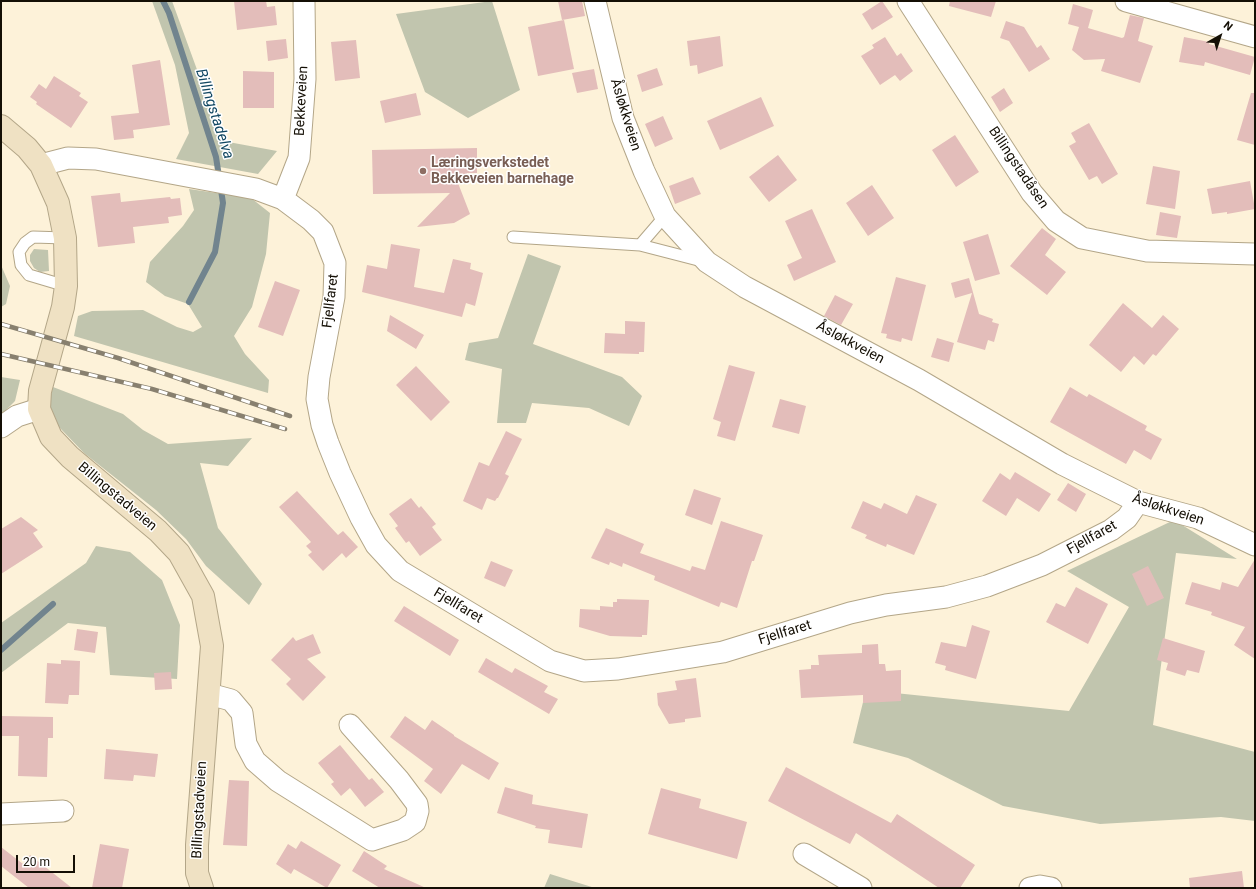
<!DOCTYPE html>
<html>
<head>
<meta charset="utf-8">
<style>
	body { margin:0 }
	#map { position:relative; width:1256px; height:889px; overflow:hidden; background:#fdf2d9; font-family:Roboto,sans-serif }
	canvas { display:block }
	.frame { position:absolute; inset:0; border:2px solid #140f05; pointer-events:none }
	.north { position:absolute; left:1200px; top:16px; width:40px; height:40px; -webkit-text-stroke:3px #fff; paint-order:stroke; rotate:39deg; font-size:11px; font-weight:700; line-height:16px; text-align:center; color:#140f05 }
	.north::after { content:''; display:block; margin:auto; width:14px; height:18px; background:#140f05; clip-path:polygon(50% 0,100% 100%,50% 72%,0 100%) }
	.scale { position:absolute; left:16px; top:855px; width:59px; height:18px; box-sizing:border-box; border:2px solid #140f05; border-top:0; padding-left:5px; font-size:12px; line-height:14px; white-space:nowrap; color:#140f05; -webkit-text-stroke:3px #fff; paint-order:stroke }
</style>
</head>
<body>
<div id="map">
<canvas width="1256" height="889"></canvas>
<div class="frame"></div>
<div class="north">N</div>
<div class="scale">20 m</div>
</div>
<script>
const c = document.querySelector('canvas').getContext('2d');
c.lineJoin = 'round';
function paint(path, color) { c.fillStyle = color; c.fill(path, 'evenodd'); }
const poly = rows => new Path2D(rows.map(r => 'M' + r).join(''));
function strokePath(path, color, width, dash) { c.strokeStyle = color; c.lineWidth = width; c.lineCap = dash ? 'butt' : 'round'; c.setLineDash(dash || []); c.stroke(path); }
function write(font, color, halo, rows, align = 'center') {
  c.font = font + ' Roboto,sans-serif'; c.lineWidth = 3; c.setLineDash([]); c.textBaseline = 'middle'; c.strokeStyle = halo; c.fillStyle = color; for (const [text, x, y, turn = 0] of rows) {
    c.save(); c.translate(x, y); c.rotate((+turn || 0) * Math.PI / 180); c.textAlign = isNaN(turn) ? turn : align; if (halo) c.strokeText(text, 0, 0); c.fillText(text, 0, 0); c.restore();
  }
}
const green = poly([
	[152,1,172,1,223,141,277,151,258,174,176,159,189,133,175,65],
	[492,1,520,90,468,118,425,92,396,14],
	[189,189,251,198,270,213,266,254,252,307,234,336,245,354,269,380,268,393,74,336,78,316,92,311,143,310,177,327,193,332,202,327,188,304,165,296,146,282,150,262,183,226,194,210],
	[34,249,48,250,49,271,40,272,34,268,30,261,30,255],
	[528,254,561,266,533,344,622,377,642,396,629,426,589,408,532,403,526,423,497,423,502,369,465,360,469,343,498,338],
	[1,265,10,286,6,304,1,307],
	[1,377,20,380,15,401,1,415],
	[53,387,123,414,143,430,168,444,252,438,228,466,200,463,218,528,262,584,249,605,206,566,186,539,156,510,84,453,59,427,49,403],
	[1174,520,1237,559,1176,553,1153,725,1255,752,1255,821,1221,817,1100,824,1003,806,908,758,853,743,866,690,1069,711,1129,607,1067,571],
	[96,546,130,552,162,580,180,625,177,679,110,675,106,627,68,623,1,673,1,623,86,563],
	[550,874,595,888,544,888]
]);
const stream = poly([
	[163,1,169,13,216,157,223,203,215,252,189,302],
	[1,650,53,604]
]);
const building = poly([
	[234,1,266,1,267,7,275,6,277,25,237,30],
	[558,1,582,1,585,16,562,20],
	[882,1,893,17,872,30,862,14],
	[950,1,996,1,991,17,949,6],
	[1073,4,1093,10,1088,28,1122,38,1124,37,1130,15,1144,18,1138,41,1153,46,1140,83,1101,71,1105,59,1084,60,1072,50,1079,27,1068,24],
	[564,20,574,69,538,76,528,27],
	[1006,21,1024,27,1037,48,1041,45,1050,59,1029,72,1009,41,1000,38],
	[720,36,723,66,698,74,697,65,690,66,687,41],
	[885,37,897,56,901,53,913,71,900,81,895,75,880,85,861,56,874,48,872,45],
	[1184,37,1209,42,1209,44,1255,57,1250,75,1205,62,1204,66,1179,62],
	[286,39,288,58,268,61,266,41],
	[356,40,360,78,335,81,331,42],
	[160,60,170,125,133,130,134,138,114,140,111,116,139,113,132,65],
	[657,68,663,85,642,92,637,75],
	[594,69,598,89,577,93,572,73],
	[243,71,274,72,274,108,243,108],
	[54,76,81,93,79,96,88,102,71,128,36,104,37,102,30,97,39,84,46,89],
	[1004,88,1013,103,1000,112,991,97],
	[416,93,421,115,385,123,380,101],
	[1251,93,1255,93,1255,145,1237,140],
	[761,97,774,126,720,150,707,121],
	[663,116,673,139,655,147,645,124],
	[1089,123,1118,174,1102,184,1097,176,1089,180,1069,146,1076,142,1071,133],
	[955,135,979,172,956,187,932,150],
	[477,148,477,173,467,173,467,182,458,183,470,214,454,223,417,227,450,193,373,194,372,150],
	[778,155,797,180,769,202,749,177],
	[1153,166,1180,171,1175,209,1146,204],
	[693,177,701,194,675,204,669,186],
	[1250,181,1255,209,1227,214,1227,212,1212,214,1207,189],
	[872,185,894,218,868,236,846,203],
	[120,193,121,202,170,197,171,199,180,198,182,215,168,217,169,223,133,227,135,243,98,247,91,196],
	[812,209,836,262,794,281,787,265,802,258,785,221],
	[1160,212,1181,216,1177,238,1156,235],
	[1042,228,1056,239,1045,255,1066,272,1047,295,1010,266],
	[988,234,1000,274,975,281,963,242],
	[391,244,420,249,414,287,444,293,453,259,471,263,470,269,483,273,475,306,466,303,462,317,362,292,367,265,387,269],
	[896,277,926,285,912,341,902,338,901,342,886,338,887,334,881,333],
	[969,278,979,314,993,319,992,322,999,324,994,342,988,340,985,350,957,342,972,293,955,298,951,283],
	[275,281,300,290,283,336,258,327],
	[835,295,853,304,841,325,824,316],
	[1123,303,1152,328,1163,315,1179,329,1156,356,1153,354,1144,365,1134,356,1121,372,1089,345],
	[390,315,424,335,416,349,387,331],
	[625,321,645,322,644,352,639,352,639,354,604,353,605,333,625,334],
	[937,338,954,343,949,362,931,357],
	[729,365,755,372,735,441,717,436,721,422,713,419],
	[416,366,450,402,431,421,396,385],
	[1070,387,1087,397,1089,394,1147,426,1145,430,1162,439,1151,460,1134,450,1126,464,1050,422],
	[780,399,806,406,799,434,772,427],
	[506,431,522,439,505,474,509,476,498,498,497,498,495,501,487,498,482,510,463,501,479,462,489,466],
	[1015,472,1051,494,1039,512,1017,498,1006,516,982,501,1000,473,1010,480],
	[1068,483,1086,494,1076,512,1057,500],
	[694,489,721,498,712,525,685,515],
	[297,491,338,535,343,531,358,547,346,558,342,553,323,571,308,555,312,552,306,546,311,542,279,507],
	[916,495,937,504,914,555,887,544,886,547,865,538,867,535,851,528,863,501,881,509,884,503,907,514],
	[411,498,419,508,421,506,436,524,432,527,442,540,420,556,409,541,406,543,395,528,398,526,389,514],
	[21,517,38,530,33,533,43,547,1,574,1,529],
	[721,521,763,535,754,561,752,561,737,608,721,602,719,607,654,580,655,576,623,563,622,567,610,562,609,565,591,558,606,528,644,544,640,553,690,571,692,566,705,570],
	[1255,559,1255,659,1234,645,1245,627,1211,615,1212,612,1185,604,1192,582,1220,590,1222,582,1238,587],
	[491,561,513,570,505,587,484,578],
	[1148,566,1164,598,1147,606,1132,574],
	[1076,587,1108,604,1088,644,1046,622,1056,603,1065,607],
	[617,599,649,600,647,635,642,635,642,637,610,636,579,627,580,609,600,610,600,606,613,607,613,602,617,602],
	[404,606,459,640,450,656,394,621],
	[972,625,990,631,976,679,945,670,946,666,935,663,941,642,966,647],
	[77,629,98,632,95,653,74,650],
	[313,634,321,653,307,659,326,677,303,701,286,684,291,679,271,660,293,637,296,641],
	[1163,638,1205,651,1199,673,1187,670,1185,676,1166,670,1168,663,1157,660],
	[878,644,879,664,885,664,886,671,901,670,901,701,863,703,863,695,801,698,799,670,811,669,811,665,819,665,818,655,862,653,862,645],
	[486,658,512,673,515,668,548,686,544,692,558,699,549,714,478,672],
	[61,660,80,661,79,695,69,695,68,704,45,703,47,663,61,664],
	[171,672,172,689,155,690,154,673],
	[696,678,701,717,685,719,685,722,669,724,658,705,657,693,677,690,675,681],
	[1,716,53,717,53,738,48,738,47,777,18,776,19,736,1,736],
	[405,716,425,730,432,720,454,735,454,736,499,763,489,780,462,764,441,794,424,781,433,769,390,737],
	[340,745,369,780,372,778,384,792,365,807,350,788,341,796,331,784,334,782,318,763],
	[106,749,158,754,155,777,134,775,133,781,104,779],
	[786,767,891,823,897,814,975,865,960,888,939,888,856,833,850,844,768,801],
	[229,780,249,781,247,846,223,845],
	[505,787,533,795,532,804,588,814,582,848,548,843,550,830,535,828,536,826,497,813],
	[661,788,701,799,699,808,747,822,737,859,648,834],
	[301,841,341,865,327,888,294,869,291,874,276,864,288,844,296,849],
	[100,844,129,849,122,888,92,888],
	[1,847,23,864,30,855,72,888,29,888,1,866],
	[364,851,387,866,384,869,426,888,380,888,352,871],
	[1242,871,1244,888,1190,888,1189,878]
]);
const service = poly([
	[513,237,640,245,702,261],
	[65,238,33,237,25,243,19,252,21,265,29,275,66,286],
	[640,245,665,216]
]);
const minor = poly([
	[595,1,623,118,644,171,665,216,707,262,745,287,919,380,1062,464,1138,502,1198,518,1255,545],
	[908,1,1032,193,1056,221,1082,238,1147,251,1255,254],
	[1126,1,1255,37],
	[41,165,68,158,96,159,256,189,283,199,311,220,323,232,335,263,334,297,319,377,317,399,322,425,328,443,340,473,361,518,376,545,400,571,550,661,584,671,618,669,723,652,850,613,886,605,946,597,987,586,1042,565,1111,530,1127,518,1138,502],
	[283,199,299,158,305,79,304,1],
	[1,427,17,416,39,409],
	[209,694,231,700,242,713,246,744,255,761,278,781,372,840,403,830,415,822,418,811,417,804,399,780,350,725],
	[1,814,63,811],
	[804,854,861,888],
	[1030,888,1040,886,1051,888]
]);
const secondary = poly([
	[1,126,27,148,41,165,58,203,65,238,66,286,63,307,40,391,39,409,51,437,70,457,158,531,179,553,203,596,212,646,197,845,197,873,202,888]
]);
const rail = poly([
	[1,324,118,358,290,416],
	[1,354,152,389,285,429]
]);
const markers = [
	[423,171,4,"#8d6e63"]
];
const streetNames = [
	["Bekkeveien",302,101,-87],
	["Åsløkkveien",625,115,73],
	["Billingstadåsen",1018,168,56],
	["Fjellfaret",331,301,-83],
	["Åsløkkveien",850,343,28],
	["Billingstadveien",117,497,40],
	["Åsløkkveien",1168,510,18],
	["Fjellfaret",1092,538,-29],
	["Fjellfaret",458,606,31],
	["Fjellfaret",785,633,-17],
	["Billingstadveien",200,810,-87]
];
const educationNames = [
	["Læringsverkstedet",431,163],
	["Bekkeveien barnehage",431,179]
];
const waterNames = [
	["Billingstadelva",214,114,72]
];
paint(green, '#c1c5ae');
strokePath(stream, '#71848e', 6);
paint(building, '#e3bdba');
strokePath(service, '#b3a688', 13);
strokePath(minor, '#b3a688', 23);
strokePath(secondary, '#b3a688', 24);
strokePath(service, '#fff', 11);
strokePath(minor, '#fff', 21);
strokePath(secondary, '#efe1c3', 22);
strokePath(rail, '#88806f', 4.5);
strokePath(rail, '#fff', 3, [9]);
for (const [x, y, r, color] of markers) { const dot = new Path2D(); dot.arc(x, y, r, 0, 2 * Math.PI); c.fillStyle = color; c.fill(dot); strokePath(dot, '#fff', 1.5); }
write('14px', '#140f05', '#fff', streetNames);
write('bold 14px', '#785e54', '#fff', educationNames, 'left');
write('italic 15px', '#114762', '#fff', waterNames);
</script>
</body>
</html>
